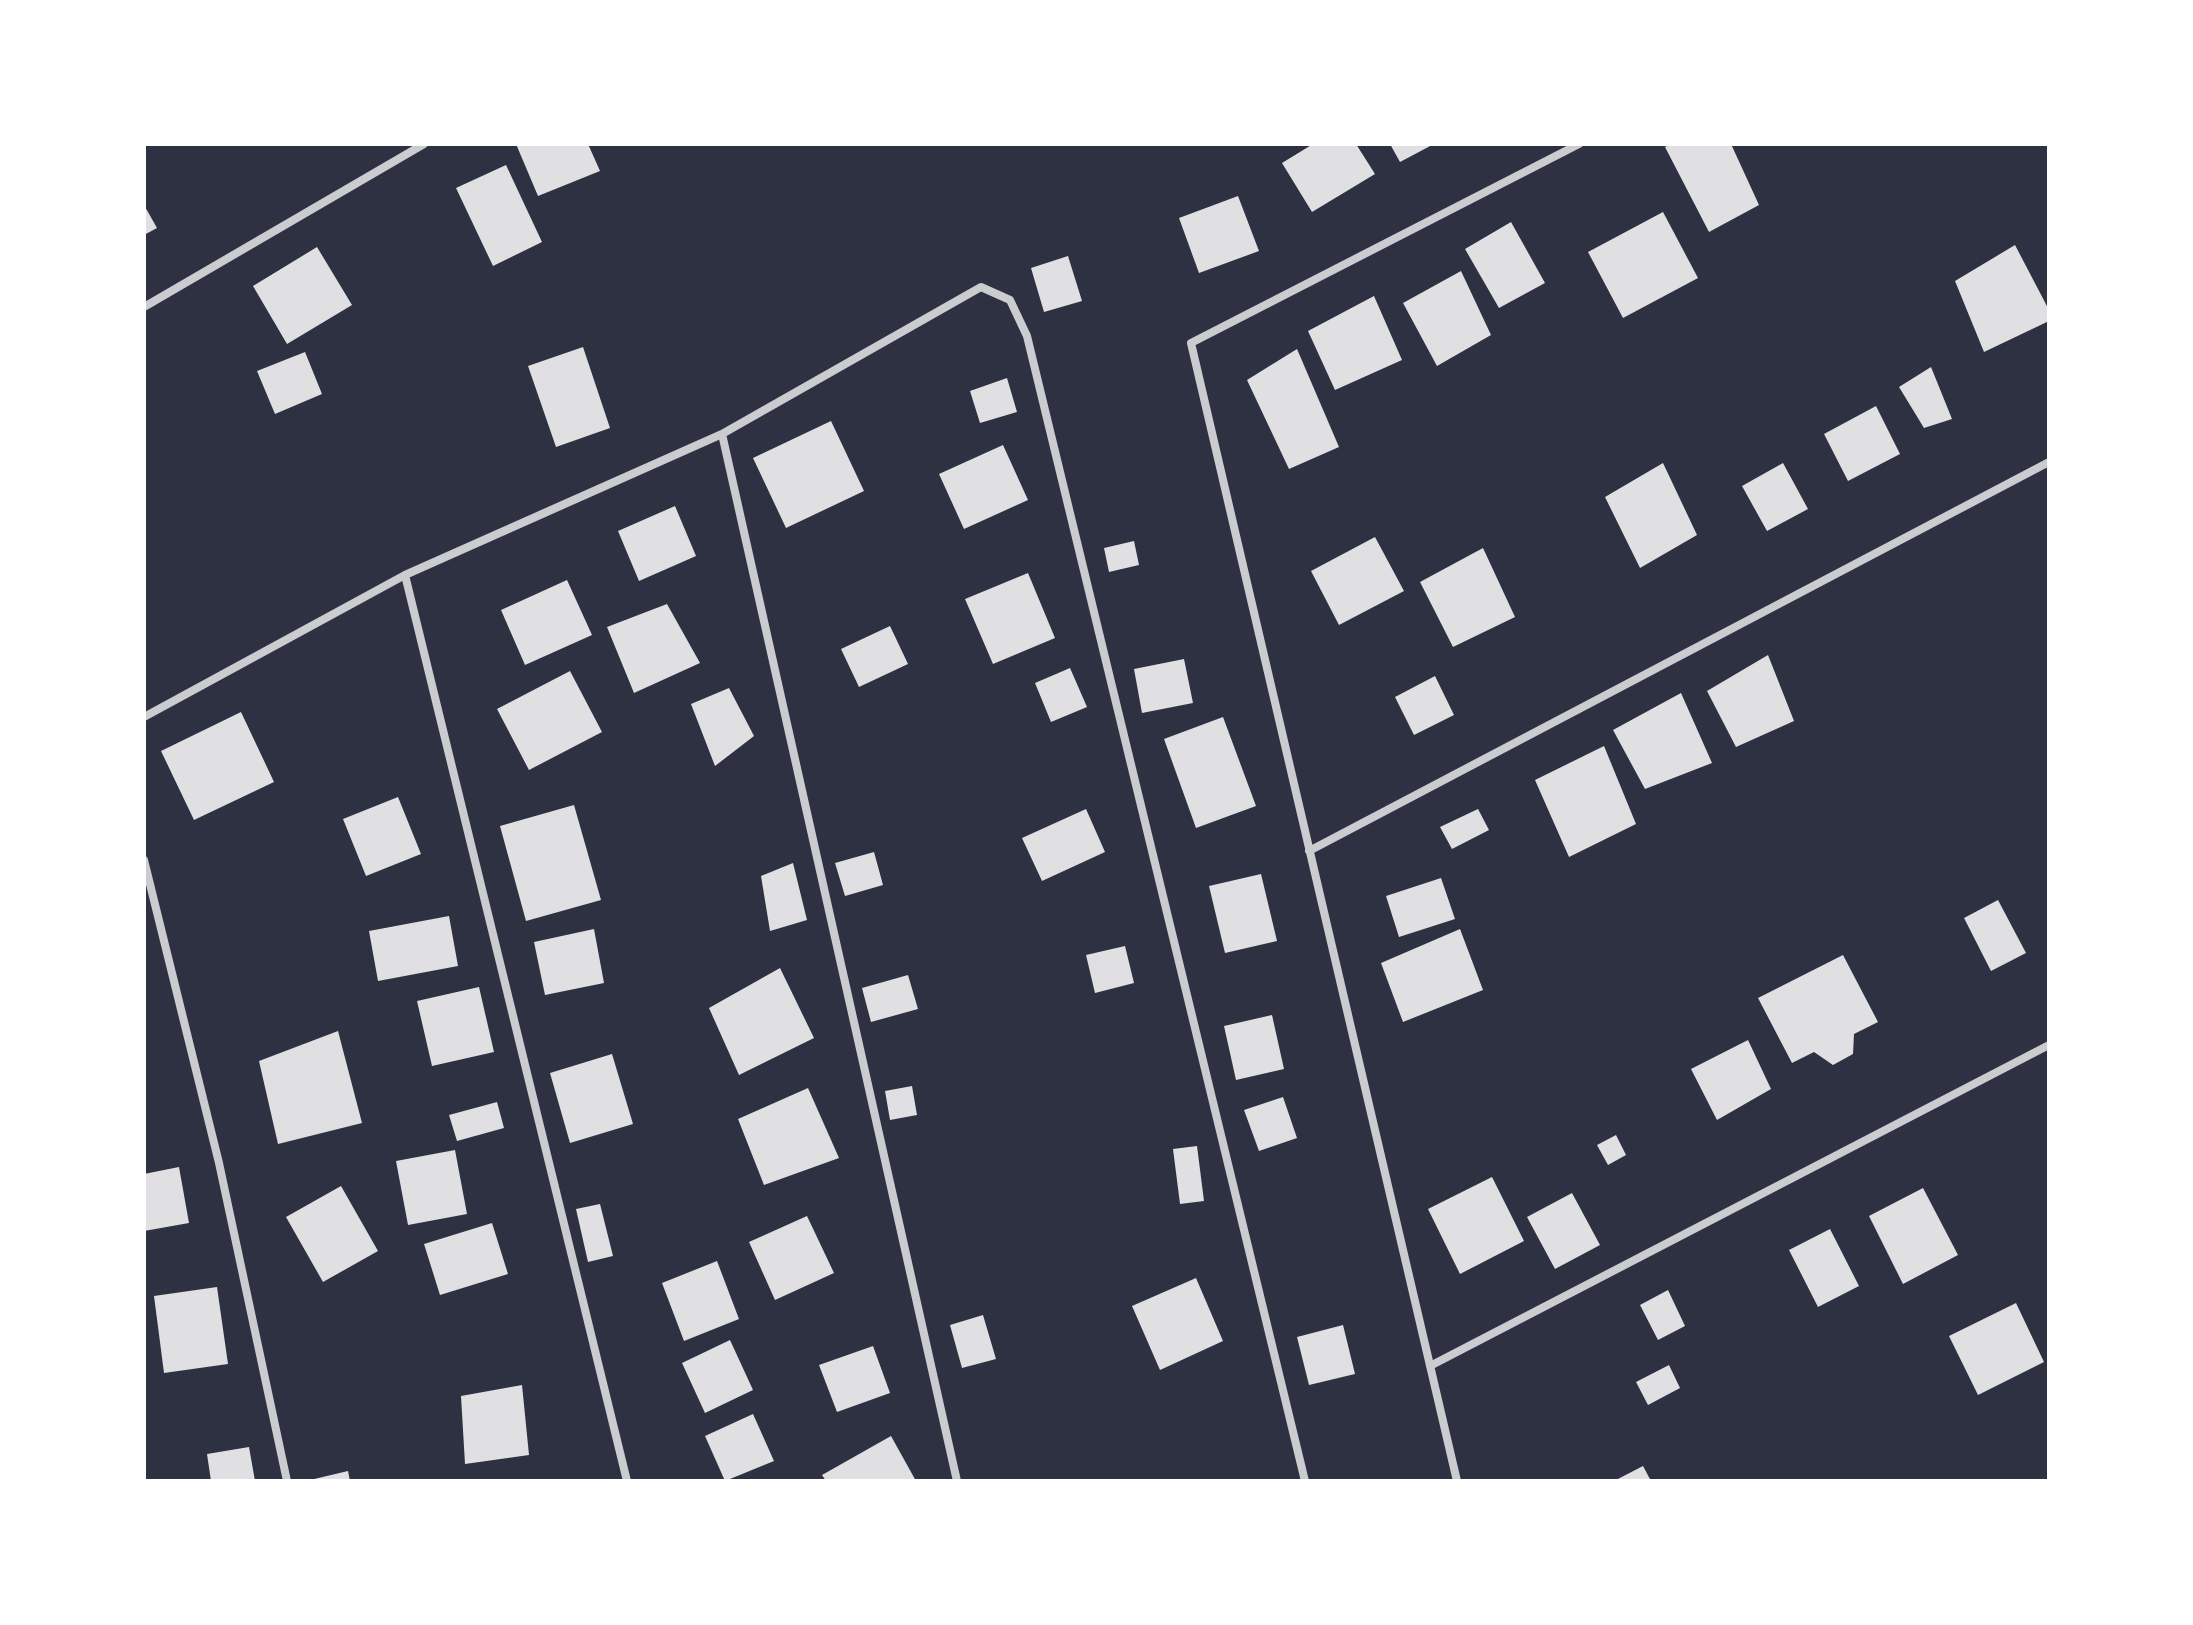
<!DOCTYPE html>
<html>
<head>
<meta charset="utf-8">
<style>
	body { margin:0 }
	#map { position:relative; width:2193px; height:1625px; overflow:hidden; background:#2d3142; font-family:"Exo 2",sans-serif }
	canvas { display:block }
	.frame { position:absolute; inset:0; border:146px solid #fff; pointer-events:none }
</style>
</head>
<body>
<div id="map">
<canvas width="2193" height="1625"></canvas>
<div class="frame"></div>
</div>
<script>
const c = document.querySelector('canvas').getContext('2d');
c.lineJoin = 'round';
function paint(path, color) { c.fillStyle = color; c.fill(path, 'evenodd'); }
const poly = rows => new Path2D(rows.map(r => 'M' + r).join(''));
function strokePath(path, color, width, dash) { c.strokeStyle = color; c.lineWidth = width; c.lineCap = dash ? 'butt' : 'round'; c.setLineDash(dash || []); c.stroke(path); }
const building = poly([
	[516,144,588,144,600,171,538,196],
	[1313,144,1356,144,1375,174,1312,212,1282,163],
	[1390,144,1434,144,1400,162],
	[1671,144,1731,144,1759,205,1709,232,1665,147],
	[506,165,542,242,493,266,456,188],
	[1238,196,1259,251,1199,273,1179,218],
	[144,205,157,228,144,235],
	[1663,212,1698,278,1623,318,1588,252],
	[1511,222,1545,283,1499,308,1465,249],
	[2015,245,2049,310,2049,321,1984,352,1955,281],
	[317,247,352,305,287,344,253,286],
	[1068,256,1082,301,1044,312,1031,268],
	[1461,271,1491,335,1437,366,1403,303],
	[1374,296,1402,360,1335,390,1308,331],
	[583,347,610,428,556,447,528,366],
	[1297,349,1339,447,1289,469,1247,380],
	[305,352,322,394,275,414,257,371],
	[1931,367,1952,419,1924,428,1899,387],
	[1007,378,1017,412,980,423,970,391],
	[1876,406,1900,454,1848,481,1824,434],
	[831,421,864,491,786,528,753,458],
	[1003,445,1028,500,964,529,939,474],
	[1663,463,1697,535,1640,568,1605,497],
	[1783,463,1808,509,1767,531,1742,486],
	[675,506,696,556,639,581,618,531],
	[1375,537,1404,591,1339,625,1311,571],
	[1134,541,1139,565,1109,572,1104,548],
	[1483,548,1515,617,1453,647,1420,582],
	[1028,573,1055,638,993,664,965,599],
	[567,580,592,635,525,665,501,610],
	[667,604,700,663,634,693,607,627],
	[890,626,908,664,859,687,841,649],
	[1768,655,1794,721,1736,747,1707,691],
	[1184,659,1193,703,1142,713,1134,669],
	[1070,668,1087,707,1051,722,1035,683],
	[570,671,602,732,529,770,497,709],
	[1435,676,1454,715,1414,735,1395,697],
	[729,688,754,736,715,766,691,704],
	[1681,693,1712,763,1645,789,1613,730],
	[241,712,274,782,194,820,161,751],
	[1223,717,1256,806,1196,828,1164,739],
	[1604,746,1636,824,1569,857,1535,780],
	[398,797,421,854,366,876,343,819],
	[574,805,601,900,526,921,500,826],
	[1086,809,1105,852,1042,881,1022,838],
	[1478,809,1489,830,1452,849,1440,827],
	[874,852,883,885,845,896,835,863],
	[793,863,807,920,770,931,761,876],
	[1261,874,1277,941,1225,953,1209,886],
	[1441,878,1455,919,1399,937,1386,896],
	[1998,900,2026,953,1991,971,1964,918],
	[449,916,458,966,378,981,369,931],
	[594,929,604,983,545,995,534,942],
	[1460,929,1483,990,1403,1022,1381,963],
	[1125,946,1134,983,1095,993,1086,955],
	[1843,955,1878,1022,1854,1034,1853,1054,1833,1065,1814,1052,1792,1063,1758,998],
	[780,968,814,1038,739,1075,709,1008],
	[908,975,918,1009,871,1022,862,988],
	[479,987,494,1052,432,1066,417,1001],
	[1272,1015,1284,1069,1236,1080,1224,1026],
	[338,1031,362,1123,278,1144,259,1061],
	[1748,1040,1771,1089,1717,1120,1691,1069],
	[612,1054,633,1124,570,1143,550,1073],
	[912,1086,917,1115,890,1120,885,1091],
	[808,1088,839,1158,764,1185,738,1119],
	[1283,1097,1297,1138,1259,1151,1244,1110],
	[497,1102,504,1128,457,1141,449,1115],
	[1616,1135,1626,1155,1608,1165,1597,1145],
	[1197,1146,1204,1201,1180,1204,1173,1149],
	[455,1150,467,1214,408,1225,396,1161],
	[179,1167,189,1223,144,1231,144,1174],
	[1492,1177,1524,1241,1460,1274,1428,1209],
	[341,1186,378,1251,323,1282,286,1217],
	[1923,1188,1958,1255,1903,1284,1869,1216],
	[1572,1193,1600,1245,1555,1269,1527,1217],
	[600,1204,613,1256,588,1262,576,1209],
	[807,1216,834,1273,775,1300,749,1242],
	[492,1223,508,1274,440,1295,424,1244],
	[1830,1229,1859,1286,1818,1307,1789,1250],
	[717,1261,739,1319,684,1341,662,1283],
	[1196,1278,1223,1341,1160,1370,1132,1306],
	[217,1287,228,1364,164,1373,154,1296],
	[1668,1290,1685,1326,1658,1340,1640,1305],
	[2016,1303,2044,1362,1978,1395,1949,1336],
	[983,1315,996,1359,962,1368,950,1325],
	[1343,1325,1355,1374,1309,1385,1297,1337],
	[730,1340,753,1390,705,1413,682,1363],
	[873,1346,890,1393,837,1412,819,1365],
	[1669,1365,1680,1388,1648,1405,1636,1382],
	[522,1385,529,1455,465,1464,461,1396],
	[753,1414,774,1461,725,1481,705,1436],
	[891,1436,916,1481,826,1481,822,1475],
	[249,1447,255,1481,211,1481,207,1454],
	[1643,1466,1651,1481,1614,1481],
	[348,1471,350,1481,310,1481,310,1480]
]);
const minor = poly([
	[144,307,424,144],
	[722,434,957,1481],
	[405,575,627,1481],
	[144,717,405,575,722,434,981,287,1010,300,1027,336,1305,1481],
	[1309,851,2049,462],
	[144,860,219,1163,287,1481],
	[1430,1366,2049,1045],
	[1457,1481,1191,343,1579,144]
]);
paint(building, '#e0e0e3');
strokePath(minor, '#caccd0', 8);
</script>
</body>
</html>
